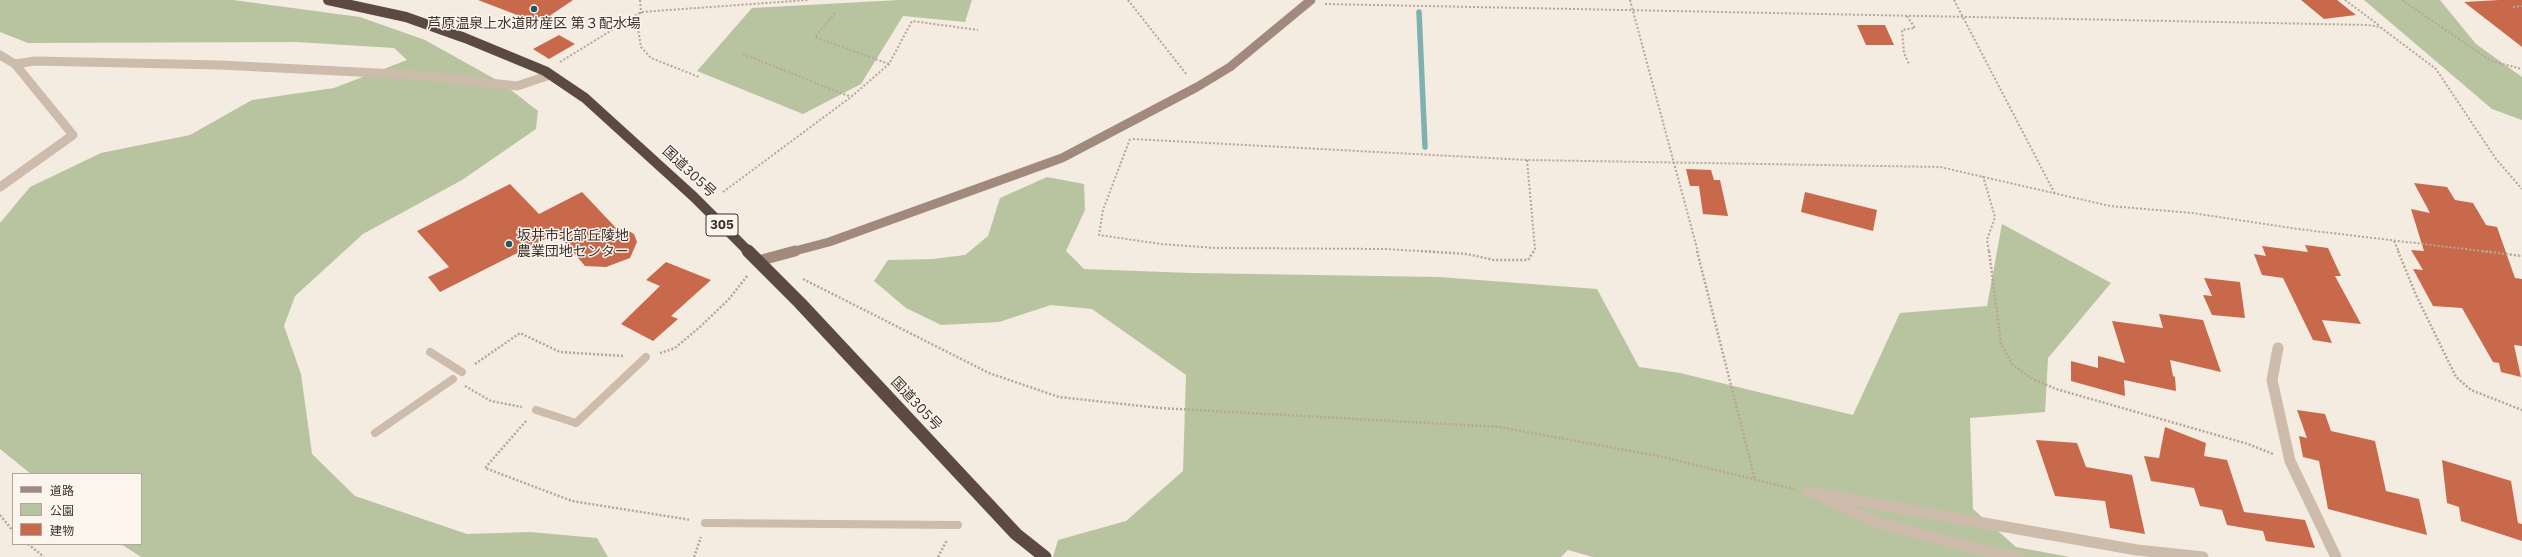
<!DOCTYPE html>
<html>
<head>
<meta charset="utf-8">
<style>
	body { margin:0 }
	#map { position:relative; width:2522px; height:557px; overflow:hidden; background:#f4ebe1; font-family:"IBM Plex Sans","Noto Sans JP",sans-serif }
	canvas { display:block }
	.legend { position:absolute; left:12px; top:473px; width:130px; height:72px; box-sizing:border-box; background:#fbf5ee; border:1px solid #aea6a0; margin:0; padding:5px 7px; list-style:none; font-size:12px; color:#3b302b }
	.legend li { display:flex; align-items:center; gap:8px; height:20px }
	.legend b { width:20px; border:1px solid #aea6a0 }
</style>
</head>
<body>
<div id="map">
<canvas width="2522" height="557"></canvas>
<ul class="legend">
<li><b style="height:5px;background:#a18a7d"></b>道路</li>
<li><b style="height:11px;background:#b8c4a0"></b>公園</li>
<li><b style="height:11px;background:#c8694b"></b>建物</li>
</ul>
</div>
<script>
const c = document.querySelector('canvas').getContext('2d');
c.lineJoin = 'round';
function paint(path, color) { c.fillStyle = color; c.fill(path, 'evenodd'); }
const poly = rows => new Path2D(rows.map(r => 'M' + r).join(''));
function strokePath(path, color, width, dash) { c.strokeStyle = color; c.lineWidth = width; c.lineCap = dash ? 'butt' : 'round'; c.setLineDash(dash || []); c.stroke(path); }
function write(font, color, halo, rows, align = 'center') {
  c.font = font + ' "IBM Plex Sans","Noto Sans JP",sans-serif'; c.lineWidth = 3; c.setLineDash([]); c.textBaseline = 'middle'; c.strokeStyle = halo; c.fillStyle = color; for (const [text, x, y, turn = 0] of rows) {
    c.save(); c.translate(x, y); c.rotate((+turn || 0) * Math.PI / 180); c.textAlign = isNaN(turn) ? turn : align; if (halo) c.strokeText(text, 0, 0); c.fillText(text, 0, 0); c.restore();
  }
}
const green = poly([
	[0,0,233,0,360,17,425,40,502,83,538,111,536,129,462,180,363,234,295,296,284,326,301,374,312,454,355,496,467,534,530,532,597,538,608,557,141,557,121,544,141,544,141,474,31,474,0,449,0,223,30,187,101,153,190,135,252,100,334,88,407,60,394,48,296,42,28,43,0,32],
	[899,0,972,0,965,22,903,16,861,84,803,114,697,71,752,8],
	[2364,0,2440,0,2476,44,2522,77,2522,120,2492,109],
	[1047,177,1084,184,1085,210,1066,251,1084,269,1191,273,1439,277,1597,289,1639,367,1680,373,1853,415,1900,313,1987,306,2002,224,2111,283,2048,358,2045,412,1970,418,1973,509,2016,547,2070,557,1593,557,1568,550,1561,557,1053,557,1058,540,1126,521,1183,471,1186,375,1092,309,1051,305,999,322,941,325,906,308,874,281,888,260,933,259,965,255,988,236,1000,198]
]);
const stream = poly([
	[1419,12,1425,147]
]);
const building = poly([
	[478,0,573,0,548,17,525,18],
	[2301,0,2337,0,2356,15,2324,19],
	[2499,0,2522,0,2522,47,2464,2],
	[1857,25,1885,25,1894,45,1866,45],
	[559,35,575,44,549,59,533,49],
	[1686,169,1711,170,1714,180,1720,180,1728,216,1703,214,1699,186,1690,186],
	[2414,183,2447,187,2455,200,2473,203,2486,225,2497,227,2515,278,2522,279,2522,346,2514,345,2521,377,2501,372,2499,363,2493,362,2462,308,2433,306,2413,269,2423,270,2411,250,2424,251,2411,209,2430,213],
	[510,184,539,214,582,192,616,228,627,230,634,234,637,242,630,258,606,267,585,266,557,233,440,292,428,277,449,267,417,231],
	[1805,192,1877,210,1873,231,1801,212],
	[2305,245,2328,248,2341,276,2335,276,2361,324,2322,320,2332,343,2313,340,2283,278,2262,275,2254,254,2266,256,2262,246,2308,252],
	[666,262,711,280,671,316,678,319,653,341,621,324,660,286,646,280],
	[2204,278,2240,282,2245,318,2212,315,2203,295,2212,296],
	[2159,314,2203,320,2221,372,2170,360,2173,376,2175,377,2176,391,2124,380,2125,396,2071,381,2071,361,2098,368,2098,356,2125,363,2112,321,2163,328],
	[2297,410,2325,414,2331,431,2375,441,2386,491,2419,499,2427,535,2328,509,2319,461,2303,457,2299,436,2307,438],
	[2165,427,2206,443,2204,456,2227,460,2244,512,2305,520,2315,548,2266,541,2263,531,2227,525,2222,510,2200,506,2194,488,2151,481,2144,456,2159,458],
	[2036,440,2077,443,2086,467,2132,475,2145,534,2110,528,2105,501,2055,496],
	[2442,460,2511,481,2518,523,2522,524,2522,541,2461,521,2459,507,2447,503]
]);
const pathFar1 = poly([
	[640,0,641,12,637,23,641,47,651,58,699,77],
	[1128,0,1187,75],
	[1630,0,1698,252],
	[1954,0,2055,194],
	[2345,0,2380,26],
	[2402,0,2491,61,2522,69],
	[1325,4,2368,25,2380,27,2436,69,2496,159,2522,189],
	[2513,7,2522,6],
	[835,13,815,37,889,64],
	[1907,16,1915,28,1902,30,1904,53,1909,64],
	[743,54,851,97],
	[560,62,641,12,808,0],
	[1130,139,1103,210,1099,235,1161,244,1216,248,1385,249,1437,252],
	[1133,139,1527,160,1940,167,2110,206,2192,213,2298,229,2490,252],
	[1527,160,1535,249,1533,252],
	[1983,176,1995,217,1987,240,1989,252],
	[723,192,851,97,889,64,912,21,978,30],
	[2394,241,2399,252]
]);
const path = poly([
	[1421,251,1467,254,1494,260,1528,260,1534,251],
	[1697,251,1755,480],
	[1989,251,2001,344,2012,364,2031,378,2056,389,2248,444,2273,454],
	[2398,251,2416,295,2456,377,2471,390,2522,410],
	[2482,251,2522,256],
	[803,279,989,373,1059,397,1160,408,1500,427,1658,456,1794,489],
	[660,353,675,348,701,326,729,299,748,275],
	[475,364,520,333,560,352,624,356],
	[465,386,491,401,522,407],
	[526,421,485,468,572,501,691,520],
	[0,515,13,531],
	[28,544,44,557],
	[694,557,701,537],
	[938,557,947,540]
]);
const lane = poly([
	[430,352,462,372],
	[536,410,576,423,646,357],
	[375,433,453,379],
	[705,523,958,525]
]);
const streetFar1 = poly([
	[0,55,15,64,73,135,0,187],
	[15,64,35,61,220,65,417,75,517,86,550,75]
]);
const street = poly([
	[2278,348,2272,380,2290,461,2336,557],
	[1808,492,2137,550,2203,557],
	[1823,498,1879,523,1980,550,2020,557]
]);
const secondaryFar1 = poly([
	[791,252,829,242,1062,158,1197,87,1230,67,1311,0]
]);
const secondary = poly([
	[758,261,795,251]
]);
const highwayFar1 = poly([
	[328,0,406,17,465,38,545,71,585,98,694,197,749,252]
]);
const highway = poly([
	[748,251,800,303,1016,534,1045,557]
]);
const markers = [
	[534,9,4,"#1f5a5e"],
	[509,244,4,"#1f5a5e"]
];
const shields = [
	[722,225,32]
];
const shieldNames = [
	["305",722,225]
];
const poiNames = [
	["芦原温泉上水道財産区 第３配水場",534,24],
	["坂井市北部丘陵地",517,236,"left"],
	["農業団地センター",517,252,"left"]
];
const streetNames = [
	["国道305号",689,172,43],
	["国道305号",916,404,47]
];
paint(green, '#b8c4a0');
strokePath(stream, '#7fb0b2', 5.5);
paint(building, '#c8694b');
strokePath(pathFar1, '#b9a596', 2, [2, 2]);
strokePath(path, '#b9a596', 2.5, [2, 2]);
strokePath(lane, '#cdbbac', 8);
strokePath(streetFar1, '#cdbbac', 9);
strokePath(street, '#cdbbac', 11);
strokePath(secondaryFar1, '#a18a7d', 9);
strokePath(secondary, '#a18a7d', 11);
strokePath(highwayFar1, '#5c4a42', 10);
strokePath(highway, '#5c4a42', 13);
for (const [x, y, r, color] of markers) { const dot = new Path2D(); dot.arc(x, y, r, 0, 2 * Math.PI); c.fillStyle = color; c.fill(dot); strokePath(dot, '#fbf5ee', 1.5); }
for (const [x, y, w] of shields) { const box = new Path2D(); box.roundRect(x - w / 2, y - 11, w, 22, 3); c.fillStyle = '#fbf5ee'; c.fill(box); strokePath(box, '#3b302b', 1); }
write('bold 13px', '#3b302b', null, shieldNames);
write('14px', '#3b302b', '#fbf5ee', poiNames);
write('14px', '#3b302b', '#fbf5ee', streetNames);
</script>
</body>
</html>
